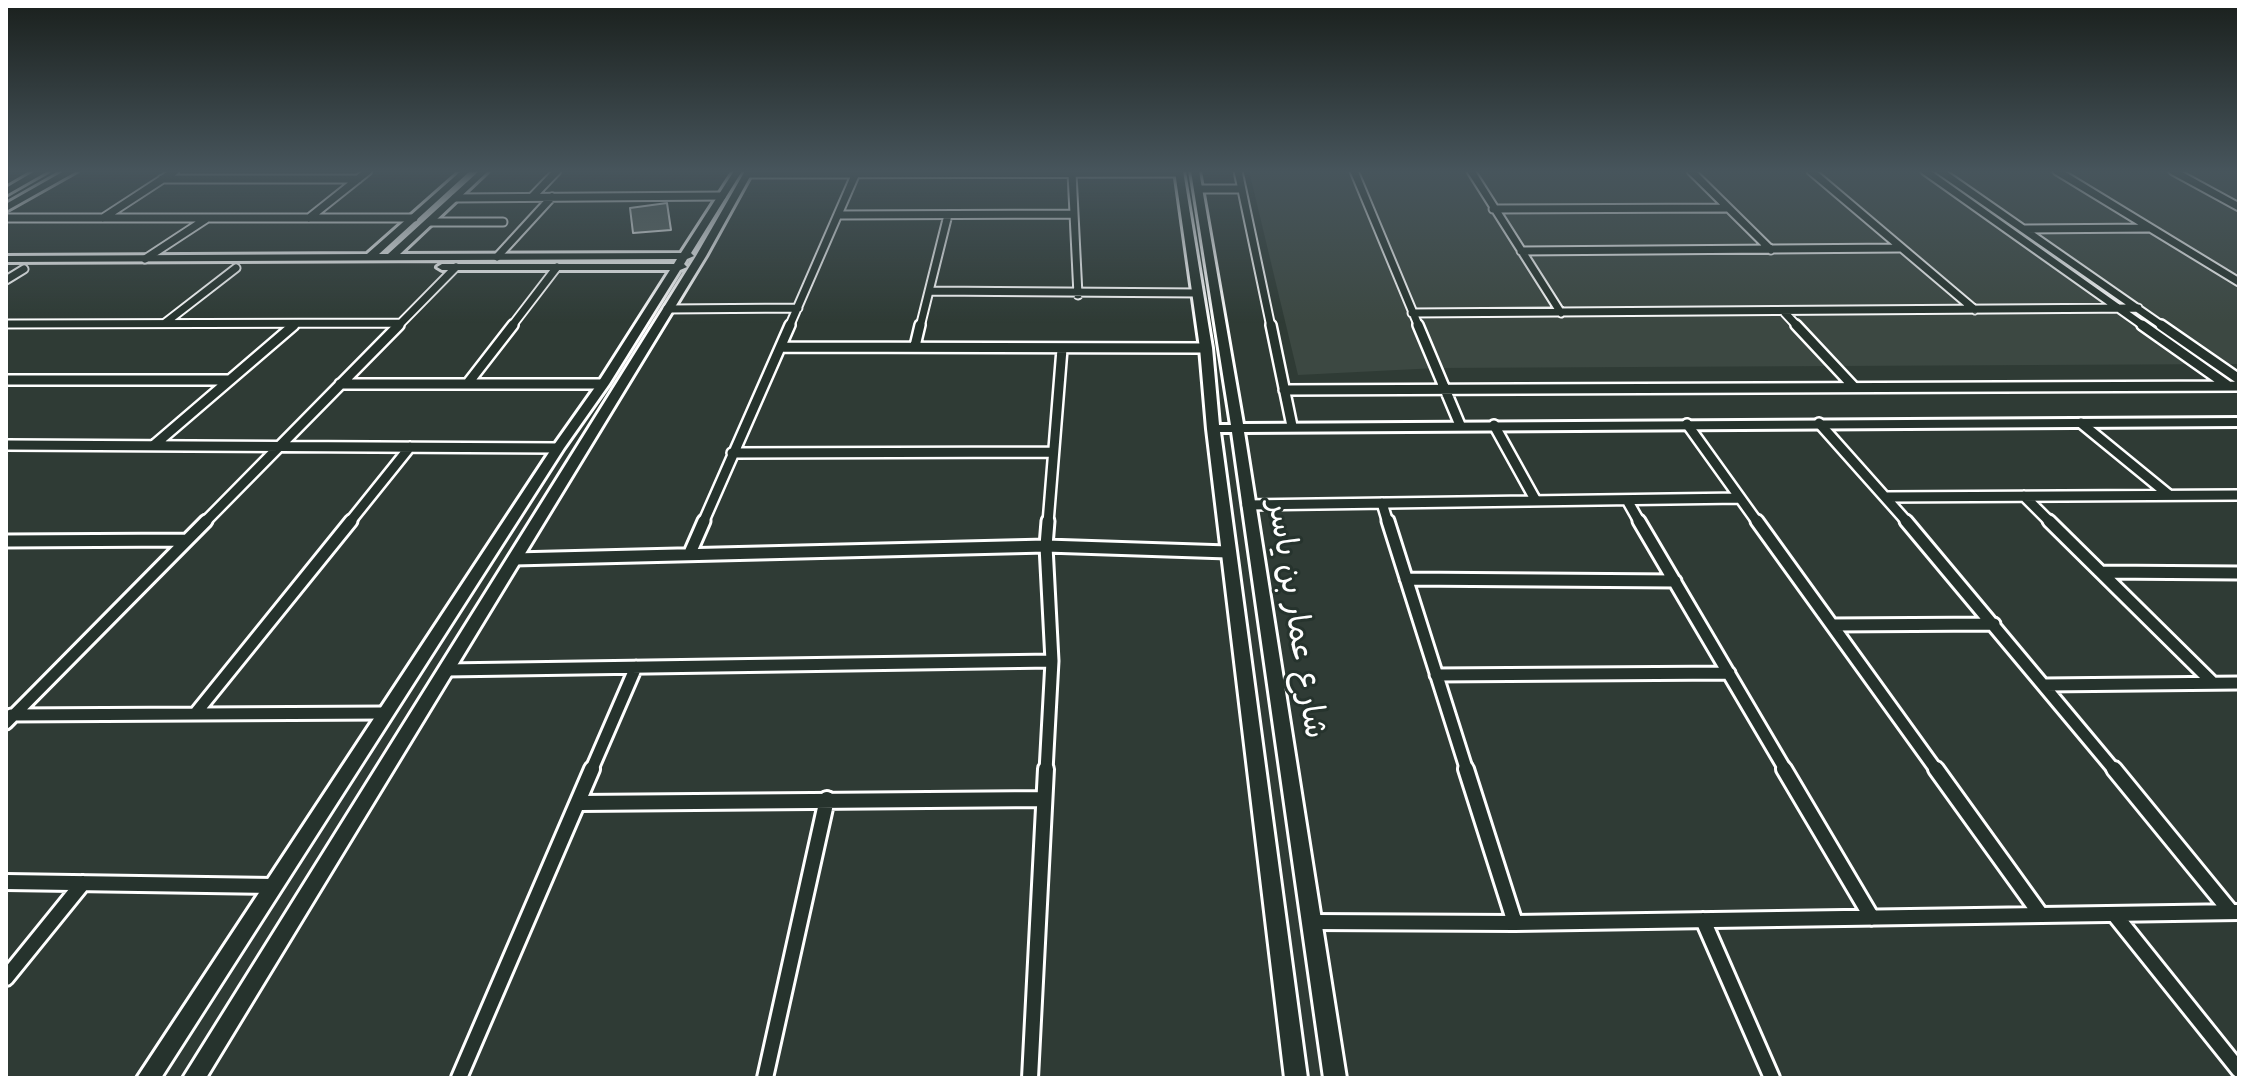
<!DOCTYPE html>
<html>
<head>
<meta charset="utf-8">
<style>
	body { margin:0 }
	#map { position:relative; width:2245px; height:1084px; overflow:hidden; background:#2f3b35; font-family:"Indie Flower",sans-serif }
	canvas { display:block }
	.frame { position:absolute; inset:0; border:8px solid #fff; pointer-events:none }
</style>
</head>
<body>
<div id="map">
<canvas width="2245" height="1084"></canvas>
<div class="frame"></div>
</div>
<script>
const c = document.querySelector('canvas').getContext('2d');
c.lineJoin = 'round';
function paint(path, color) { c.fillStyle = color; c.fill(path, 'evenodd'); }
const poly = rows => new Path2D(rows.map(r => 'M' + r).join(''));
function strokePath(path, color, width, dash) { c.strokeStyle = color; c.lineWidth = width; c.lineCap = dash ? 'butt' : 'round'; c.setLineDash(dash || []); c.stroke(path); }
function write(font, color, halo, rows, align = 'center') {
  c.font = font + ' "Indie Flower","Playpen Sans Arabic",sans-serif'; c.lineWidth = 6; c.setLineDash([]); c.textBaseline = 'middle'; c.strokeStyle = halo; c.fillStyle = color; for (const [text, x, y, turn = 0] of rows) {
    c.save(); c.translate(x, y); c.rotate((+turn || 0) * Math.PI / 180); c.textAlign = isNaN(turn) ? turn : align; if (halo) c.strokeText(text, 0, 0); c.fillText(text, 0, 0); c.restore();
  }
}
const built = poly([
	[1249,171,2239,171,2239,364,1437,368,1298,375]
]);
const building = poly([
	[667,203,671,230,633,233,630,208,667,203]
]);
const streetFar3 = poly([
	[1238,171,1271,327],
	[1354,171,1419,327],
	[1471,171,1561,313],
	[1691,171,1771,250],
	[1811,171,1975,310],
	[1925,171,2145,327],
	[1940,171,2164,327],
	[2057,171,2239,282],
	[2173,171,2239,207],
	[1072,173,1078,295],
	[748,174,1179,173],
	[162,179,358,179],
	[1198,189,1241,189],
	[532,197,557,171],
	[455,198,722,196],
	[1493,209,1727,208],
	[838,215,1072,214],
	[6,218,414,218],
	[103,218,175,171],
	[309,218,368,171],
	[429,222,503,222],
	[2025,229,2149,228],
	[1521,251,1899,248],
	[497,257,552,197],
	[145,259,206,219],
	[6,280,24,269],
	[931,291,1198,293],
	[667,309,798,308],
	[1412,313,2138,308],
	[1785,313,1798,327],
	[165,323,236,268],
	[6,324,400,323],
	[292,327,295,324],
	[397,327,456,267],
	[511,327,557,267],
	[789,327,856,173],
	[920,327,948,215]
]);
const streetFar2 = poly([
	[1271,325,1292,426],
	[1418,325,1460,425],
	[1796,325,1854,387],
	[2142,325,2227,385],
	[2161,325,2239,379],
	[915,346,920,325],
	[781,347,1206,348],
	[6,380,230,380],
	[468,383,513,325],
	[340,384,603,384],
	[1284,390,2239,386],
	[1819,423,1908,523],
	[2081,423,2169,495],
	[1687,424,1758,523],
	[1494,425,1536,501],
	[6,445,558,448],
	[153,446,294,325],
	[732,453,1053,452],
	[2024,496,2051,523],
	[1886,497,2239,495],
	[1627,500,1640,523],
	[1382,503,1388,523],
	[1247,505,1740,498],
	[204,523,399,325],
	[349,523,410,447],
	[703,523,790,325],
	[1048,523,1062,349]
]);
const streetFar1 = poly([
	[1388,521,1467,771],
	[1639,521,1786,771],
	[1757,521,1937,771],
	[1906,521,2115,771],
	[2049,521,2213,683],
	[6,541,187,540],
	[690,553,704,521],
	[514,559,1046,546,1228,552],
	[2101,572,2239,573],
	[1406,579,1675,581],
	[1832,625,1994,624],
	[446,670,1052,661],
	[1436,675,1729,673],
	[2045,685,2239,683],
	[195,714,351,521],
	[11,715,385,713],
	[6,723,206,521],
	[591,771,636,667],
	[1046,771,1052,661,1046,546,1048,521]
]);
const street = poly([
	[1466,769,1515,923],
	[1784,769,1872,918],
	[1936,769,2041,915],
	[2114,769,2231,912],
	[580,803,1044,799],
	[6,882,273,886],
	[2114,914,2239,1070],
	[1703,920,1772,1078],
	[1311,922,1515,923,2239,912],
	[6,978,83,883],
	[459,1078,592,769],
	[765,1078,827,799],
	[1030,1078,1046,769]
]);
const secondary = poly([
	[461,171,470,171,379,254,388,254,479,171,488,171,400,254,681,253,734,171,742,171,691,253,694,256,687,259,684,264,687,267,680,270,609,384,564,448,161,1078,137,1078,552,448,598,383,670,270,442,270,437,267,442,264,674,264,677,259,6,262,6,256,367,254,461,171],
	[745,171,753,171,706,256,206,1078,183,1078,696,256,745,171],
	[1175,171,1183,171,1212,348,1219,425,1231,425,1191,171,1199,171,1243,424,2239,418,2239,426,1244,432,1346,1078,1324,1078,1232,432,1220,432,1307,1078,1285,1078,1207,429,1200,348,1175,171]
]);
const primary = poly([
	[35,171,48,171,6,195,6,188,35,171],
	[64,171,77,171,6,211,6,204,64,171]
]);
const streetNames = [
	["شارع عمار بن ياسر",1293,620,81]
];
paint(built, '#3c4842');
paint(building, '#5b6661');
strokePath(building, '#fff', 2);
strokePath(streetFar3, '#fff', 11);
strokePath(streetFar2, '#fff', 14);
strokePath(streetFar1, '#fff', 17);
strokePath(street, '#fff', 20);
strokePath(secondary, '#fff', 6);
strokePath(primary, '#fff', 6);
strokePath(streetFar3, '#26332d', 7);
strokePath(streetFar2, '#26332d', 9);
strokePath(streetFar1, '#26332d', 11);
strokePath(street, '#26332d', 14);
paint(secondary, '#26332d');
paint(primary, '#26332d');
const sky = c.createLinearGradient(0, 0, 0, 323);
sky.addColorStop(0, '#1a201d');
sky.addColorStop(0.53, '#47555c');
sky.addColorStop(1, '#47555c00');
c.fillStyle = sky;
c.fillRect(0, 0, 2245, 323);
write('32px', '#fff', '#26332d', streetNames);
</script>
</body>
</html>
